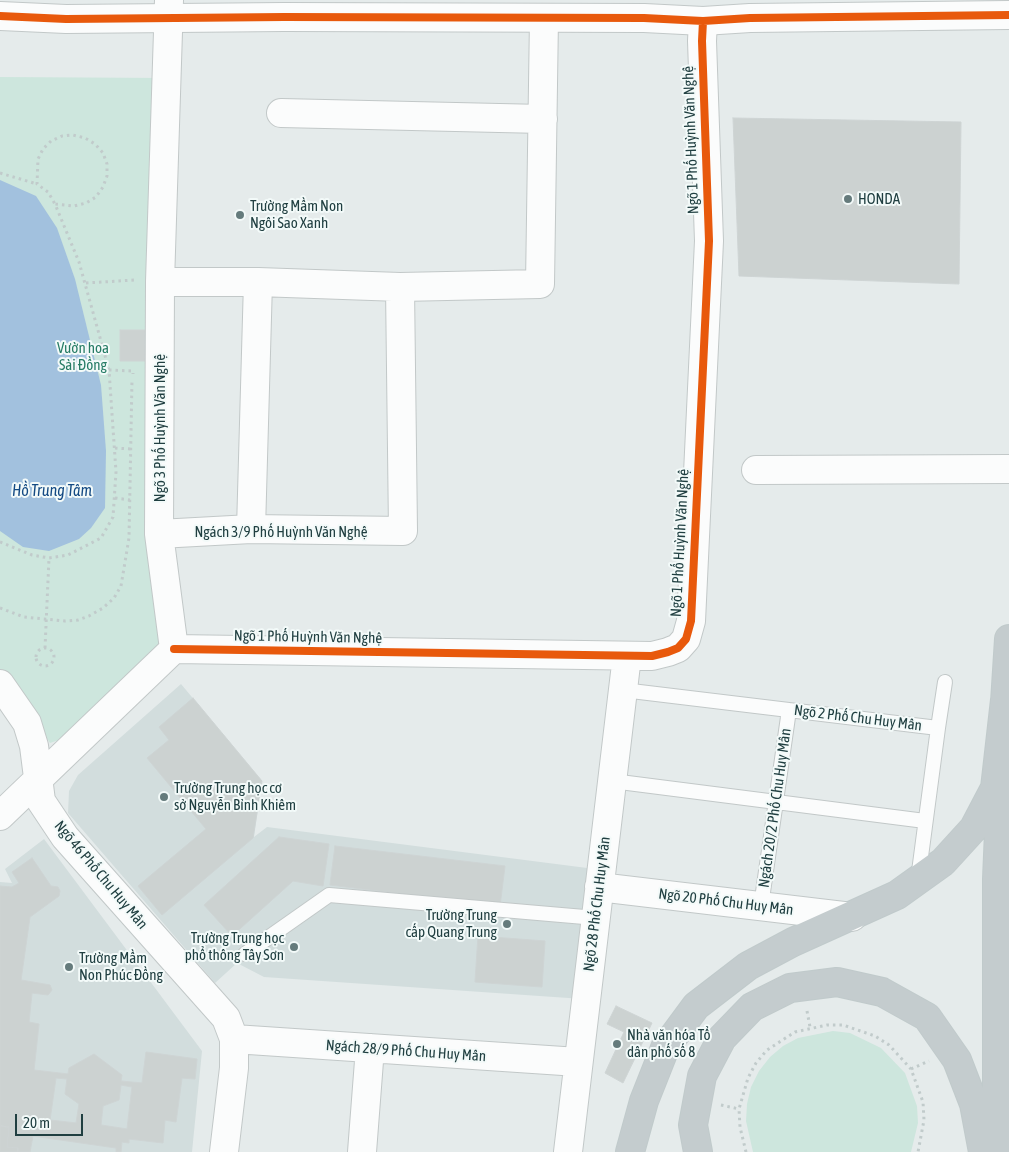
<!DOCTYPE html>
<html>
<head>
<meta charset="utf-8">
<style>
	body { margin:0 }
	#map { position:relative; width:1009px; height:1152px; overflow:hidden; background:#e5ebeb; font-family:"Asap Condensed",sans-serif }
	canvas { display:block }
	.scale { position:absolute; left:15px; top:1114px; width:68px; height:22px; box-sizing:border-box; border:2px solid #203f41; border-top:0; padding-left:6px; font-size:15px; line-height:18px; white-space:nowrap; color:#203f41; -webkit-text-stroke:4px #f3faf9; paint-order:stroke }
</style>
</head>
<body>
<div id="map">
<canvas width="1009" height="1152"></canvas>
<div class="scale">20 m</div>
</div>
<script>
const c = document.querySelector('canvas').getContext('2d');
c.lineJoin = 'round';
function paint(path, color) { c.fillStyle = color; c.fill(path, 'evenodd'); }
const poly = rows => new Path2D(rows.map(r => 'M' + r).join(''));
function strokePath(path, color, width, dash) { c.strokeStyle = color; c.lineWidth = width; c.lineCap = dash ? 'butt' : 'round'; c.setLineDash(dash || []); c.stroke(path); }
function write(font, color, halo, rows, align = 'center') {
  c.font = font + ' "Asap Condensed",sans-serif'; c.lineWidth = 4; c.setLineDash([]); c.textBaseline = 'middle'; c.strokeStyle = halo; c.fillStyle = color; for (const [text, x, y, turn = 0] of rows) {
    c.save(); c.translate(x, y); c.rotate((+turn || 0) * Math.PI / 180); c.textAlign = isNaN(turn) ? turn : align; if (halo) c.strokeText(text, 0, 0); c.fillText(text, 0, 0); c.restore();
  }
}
const built = poly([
	[181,684,262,781,254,837,267,827,595,869,583,999,264,977,237,963,215,983,68,813,69,791,78,775],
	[44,839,202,1051,192,1152,0,1152,0,882,12,883,5,869]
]);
const green = poly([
	[0,77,167,78,165,635,130,687,84,724,59,740,50,743,0,671],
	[833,1031,850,1033,881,1048,905,1073,917,1106,918,1123,911,1152,753,1152,746,1121,747,1104,751,1087,759,1071,770,1057,783,1046,798,1038]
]);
const water = poly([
	[0,180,36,196,57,228,75,279,101,385,106,451,105,508,91,528,79,539,49,551,23,547,0,531]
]);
const building = poly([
	[733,118,961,122,959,284,739,276,733,118],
	[120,330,145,330,145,361,120,361,120,330],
	[193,698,262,781,253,838,162,915,138,886,206,829,147,758,169,740,159,727,193,698],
	[279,837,329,844,323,886,293,881,232,936,204,905,279,837],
	[335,846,505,866,500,906,330,885,335,846],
	[32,858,51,886,58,887,60,891,59,896,30,917,21,980,50,985,52,990,48,995,32,993,29,1022,39,1024,34,1070,68,1074,69,1068,94,1054,122,1075,121,1081,142,1083,146,1052,197,1059,195,1079,182,1078,176,1122,165,1120,163,1143,129,1139,129,1143,122,1142,121,1152,116,1152,116,1148,33,1136,30,1152,18,1152,18,1148,7,1147,9,1127,0,1126,0,886,12,887,19,883,12,872,32,858],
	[56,1078,67,1079,65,1094,79,1104,76,1123,50,1120,56,1078],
	[121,1085,132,1087,127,1129,101,1125,103,1106,119,1100,121,1085],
	[478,936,545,941,542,987,475,982,478,936],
	[616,1006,652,1023,623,1083,605,1073,624,1032,607,1024,616,1006],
	[0,1126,9,1127,7,1147,18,1148,18,1152,0,1152,0,1126]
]);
const path = poly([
	[0,173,37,184],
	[86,283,135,280],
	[109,370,133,371,133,374],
	[115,448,131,449],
	[115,498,130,500],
	[0,542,32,555,49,558,68,555,101,538,113,517,116,472,109,370,79,262,55,204,74,206,86,203,96,197,103,187,107,176,107,164,103,153,95,144,85,138,73,135,62,136,51,141,43,149,38,159,37,184,48,192,55,204],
	[0,608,24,617,65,621,78,620,89,616,103,608,114,598,121,586,129,538,132,380],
	[45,648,49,558],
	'36 657a9 9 0 1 1 18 0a9 9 0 1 1-18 0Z',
	[807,1011,810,1027],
	[911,1069,929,1061],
	[721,1105,739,1109],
	[746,1152,740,1127,739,1109,748,1078,756,1063,767,1050,795,1032,827,1025,843,1025,875,1036,889,1045,911,1069,923,1102,924,1120,918,1152]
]);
const service = poly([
	[623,690,938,728,918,879],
	[938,728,945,682],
	[612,781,925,821],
	[761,906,789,710],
	[245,954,329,895,596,918]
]);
const minor = poly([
	[281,113,543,119],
	[160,282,258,282,400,287,540,284,544,18],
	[756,470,1009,469],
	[251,529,258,282],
	[159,534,251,529,403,531,400,287],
	[174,649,652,656,668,652,678,648,686,639,691,621,709,241,702,41,703,21],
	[0,684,27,723,34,746,41,801,65,837,226,1018,234,1039,234,1068,224,1152],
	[0,816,174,649,159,534,160,282,169,0],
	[599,887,852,917],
	[234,1039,578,1062],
	[362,1152,370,1048],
	[568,1152,627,656]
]);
const tertiary = poly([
	[0,16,66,19,284,17,644,18,703,21,750,18,1009,15]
]);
const trunk = poly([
	[1004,718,1009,639],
	[630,1152,644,1101,665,1048,696,1006,748,966,793,942,897,895,943,862,974,828,995,788,1005,700],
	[698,1152,693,1125,702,1076,722,1038,752,1007,790,988,837,982,882,992,927,1017,957,1060,974,1104,983,1152],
	[997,1152,997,879,1001,784]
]);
const cycleway = poly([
	[0,16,66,19,284,17,644,18,703,21,750,18,1009,15],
	[174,649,652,656,668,652,678,648,686,639,691,621,709,241,702,41,703,21]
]);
const markers = [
	[848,199,5,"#657b7c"],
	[240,215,5,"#657b7c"],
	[164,797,5,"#657b7c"],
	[507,924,5,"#657b7c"],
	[294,947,5,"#657b7c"],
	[69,967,5,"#657b7c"],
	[617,1044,5,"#657b7c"]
];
const streetNames = [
	["Ngõ 1 Phố Huỳnh Văn Nghệ",691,140,-92],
	["Ngõ 3 Phố Huỳnh Văn Nghệ",160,428,-90],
	["Ngách 3/9 Phố Huỳnh Văn Nghệ",281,532],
	["Ngõ 1 Phố Huỳnh Văn Nghệ",680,543,-87],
	["Ngõ 1 Phố Huỳnh Văn Nghệ",308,637,1],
	["Ngõ 2 Phố Chu Huy Mân",858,718,7],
	["Ngách 20/2 Phố Chu Huy Mân",775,808,-82],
	["Ngõ 46 Phố Chu Huy Mân",101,875,50],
	["Ngõ 20 Phố Chu Huy Mân",726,902,7],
	["Ngõ 28 Phố Chu Huy Mân",597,904,-83],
	["Ngách 28/9 Phố Chu Huy Mân",406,1051,4]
];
const poiNames = [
	["HONDA",858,199],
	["Trường Mầm Non",250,206],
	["Ngôi Sao Xanh",250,223],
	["Trường Trung học cơ",174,788],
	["sở Nguyễn Bỉnh Khiêm",174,805],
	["Trường Trung",497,915,"right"],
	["cấp Quang Trung",497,932,"right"],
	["Trường Trung học",284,938,"right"],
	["phổ thông Tây Sơn",284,955,"right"],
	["Trường Mầm",79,958],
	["Non Phúc Đồng",79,975],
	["Nhà văn hóa Tổ",627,1035],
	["dân phố số 8",627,1052]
];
const parkNames = [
	["Vườn hoa",83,348],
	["Sài Đồng",83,365]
];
const waterNames = [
	["Hồ Trung Tâm",52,491]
];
paint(built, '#d2dddd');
paint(green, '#cde6dd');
paint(water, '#a2c1de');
paint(building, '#ccd2d1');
strokePath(building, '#ced4d4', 1);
strokePath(service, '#c2c8c8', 16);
strokePath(minor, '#c2c8c8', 30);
strokePath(tertiary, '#c2c8c8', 30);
strokePath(trunk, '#c0cacb', 30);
strokePath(path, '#c1cbcb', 3, [2.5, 4]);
strokePath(service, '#fbfcfc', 14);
strokePath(minor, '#fbfcfc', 28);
strokePath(tertiary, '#fbfcfc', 28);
strokePath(trunk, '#c4ccce', 28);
strokePath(cycleway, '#e8590c', 8);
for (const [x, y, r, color] of markers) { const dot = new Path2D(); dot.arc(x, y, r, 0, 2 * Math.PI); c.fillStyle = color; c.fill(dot); strokePath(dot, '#f3faf9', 2); }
write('15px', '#203f41', '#f3faf9', streetNames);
write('15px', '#203f41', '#f3faf9', poiNames, 'left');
write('15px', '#267c65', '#f3faf9', parkNames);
write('italic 16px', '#144a83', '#f3faf9', waterNames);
</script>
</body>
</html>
